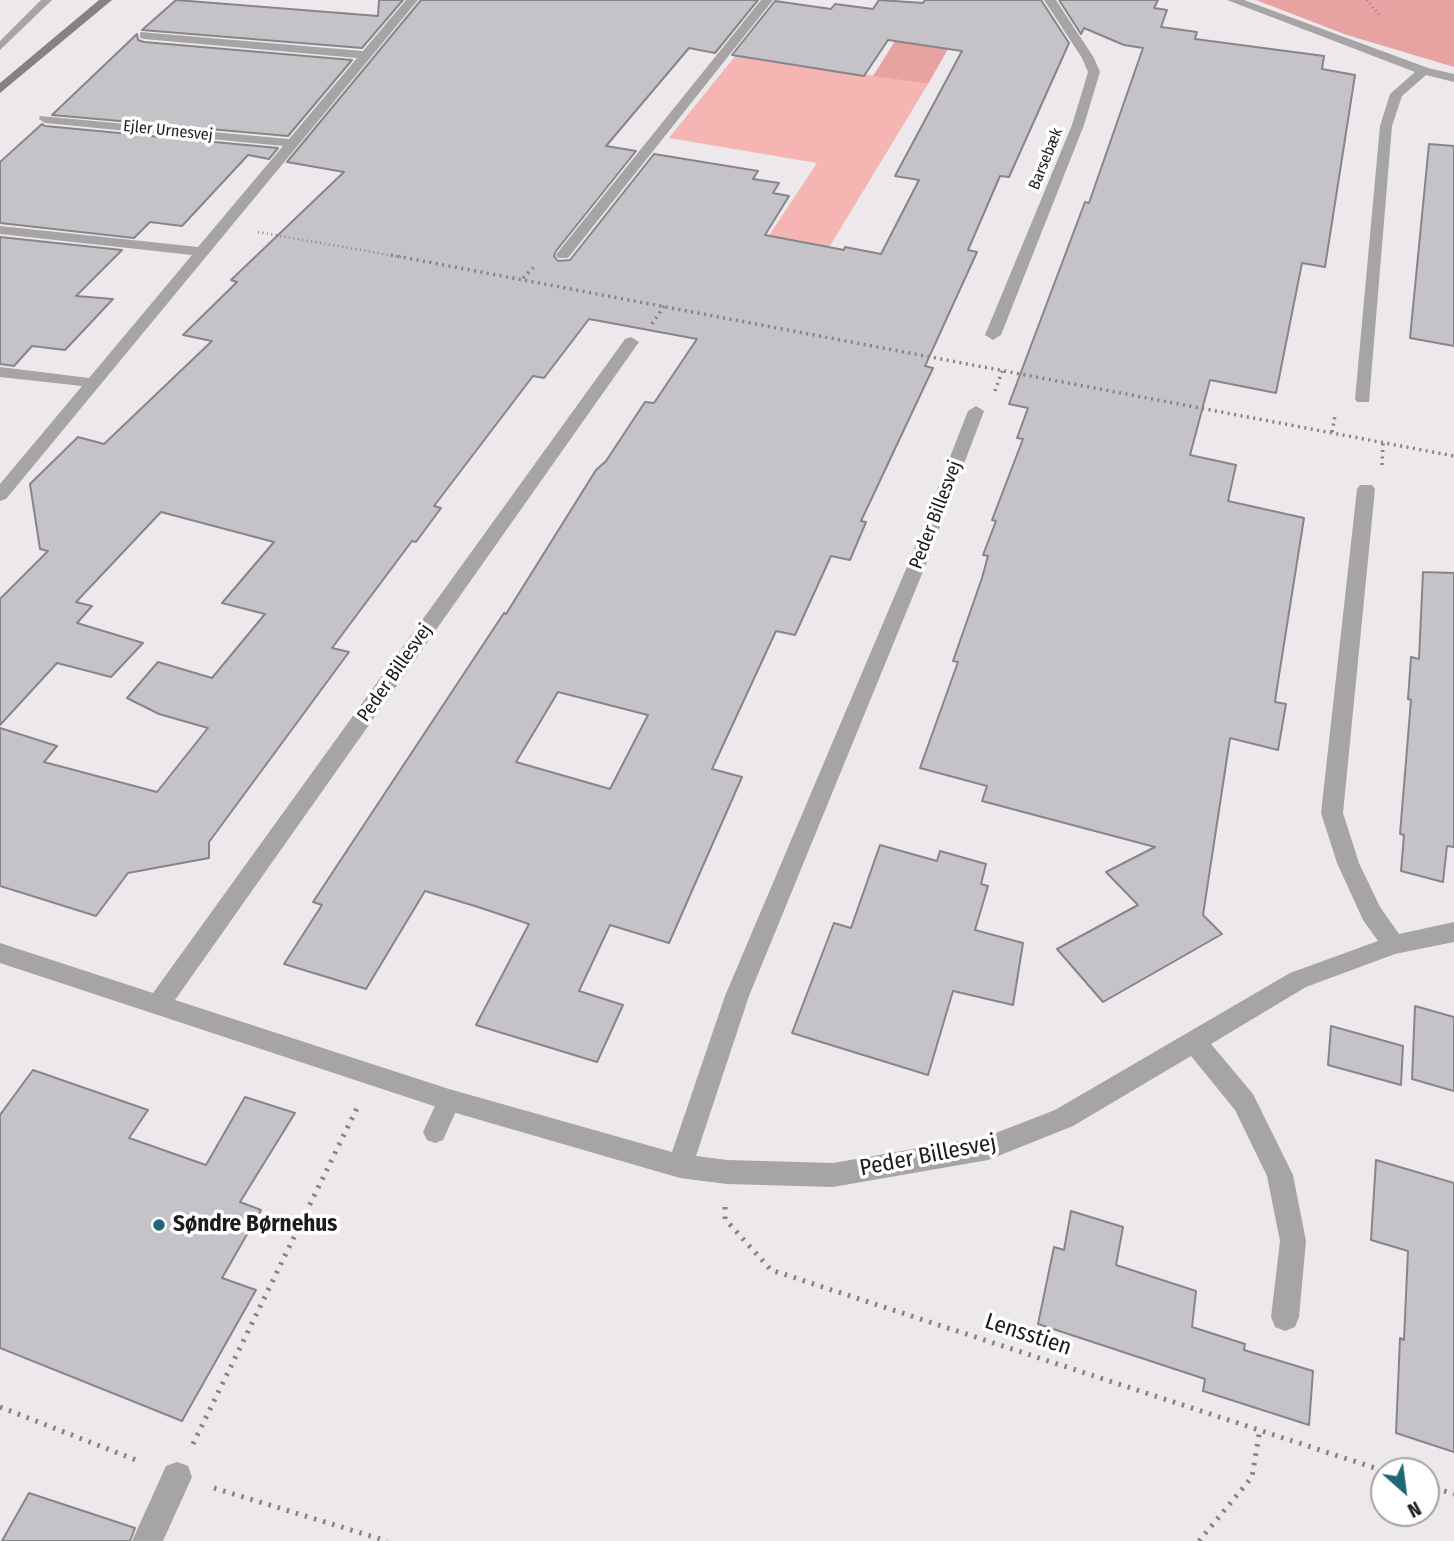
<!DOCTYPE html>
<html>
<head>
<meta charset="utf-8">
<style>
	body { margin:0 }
	#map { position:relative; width:1454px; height:1541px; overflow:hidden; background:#ede8ec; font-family:"Fira Sans Condensed",sans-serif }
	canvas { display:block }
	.north { position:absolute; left:1370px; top:1457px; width:70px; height:70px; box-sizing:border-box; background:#fff; border:2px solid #a4a3a4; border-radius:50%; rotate:152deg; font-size:19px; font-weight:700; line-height:28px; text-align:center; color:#1c1a1c }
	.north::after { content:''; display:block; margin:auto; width:24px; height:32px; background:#216776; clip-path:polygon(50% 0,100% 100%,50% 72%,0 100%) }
</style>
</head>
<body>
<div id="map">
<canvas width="1454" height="1541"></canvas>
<div class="north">N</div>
</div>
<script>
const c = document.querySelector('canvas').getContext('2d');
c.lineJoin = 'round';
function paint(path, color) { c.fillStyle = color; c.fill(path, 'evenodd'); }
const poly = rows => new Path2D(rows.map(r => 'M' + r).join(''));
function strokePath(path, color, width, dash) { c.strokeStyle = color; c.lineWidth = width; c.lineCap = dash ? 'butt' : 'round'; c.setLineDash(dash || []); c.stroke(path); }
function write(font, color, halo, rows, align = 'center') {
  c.font = font + ' "Fira Sans Condensed",sans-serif'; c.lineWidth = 7; c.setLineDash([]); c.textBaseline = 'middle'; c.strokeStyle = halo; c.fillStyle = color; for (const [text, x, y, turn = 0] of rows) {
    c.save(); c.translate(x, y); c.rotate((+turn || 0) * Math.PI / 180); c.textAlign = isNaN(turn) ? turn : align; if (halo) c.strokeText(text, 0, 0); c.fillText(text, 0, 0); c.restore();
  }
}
const green = poly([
	[736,55,928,84,790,312,725,302,817,163,669,138]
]);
const forest = poly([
	[1256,0,1454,0,1454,67,1347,35],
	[895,41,948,49,928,84,873,76]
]);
const building = poly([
	[176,0,378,16,379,0,403,0,362,48,142,30,176,0],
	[421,0,758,0,715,53,689,48,606,146,636,151,556,251,554,256,558,261,570,260,654,154,758,171,753,179,779,183,773,193,789,196,765,235,844,250,845,247,881,254,919,180,895,176,962,51,888,40,864,76,732,55,775,1,831,9,835,4,873,9,879,0,923,3,925,0,1041,0,1069,43,1009,177,1000,176,968,250,977,252,925,366,933,368,861,521,866,522,850,560,831,556,795,635,776,631,712,769,742,777,669,943,610,925,579,991,623,1005,597,1062,476,1025,529,924,475,906,425,891,366,989,284,964,322,905,313,902,504,613,506,614,596,470,606,461,645,402,654,403,697,339,589,319,544,378,533,376,434,506,441,508,416,542,412,541,332,648,349,652,209,842,209,858,128,873,96,916,0,886,0,728,57,746,44,762,157,792,208,728,159,714,127,698,158,662,212,678,265,614,222,603,274,542,161,512,76,602,92,606,77,623,143,643,111,677,57,663,0,725,0,599,48,551,40,549,30,484,78,437,104,444,212,341,183,335,237,282,231,280,344,172,287,162,421,0],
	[558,692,648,715,610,789,516,762,558,692],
	[1059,0,1158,0,1154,8,1167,10,1161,27,1197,32,1195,39,1324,56,1322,69,1355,75,1325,267,1302,263,1276,393,1210,380,1190,455,1236,465,1228,501,1304,518,1277,688,1275,702,1286,704,1278,750,1230,738,1203,915,1222,934,1103,1002,1057,949,1138,905,1106,872,1155,847,982,801,987,786,920,768,958,662,953,661,982,578,988,556,983,555,996,521,992,520,1023,439,1017,438,1028,408,1009,404,1085,202,1089,203,1143,48,1124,45,1084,28,1081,34,1059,0],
	[137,34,138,40,144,42,352,60,288,136,52,115,137,34],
	[42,124,45,126,278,148,269,159,248,155,182,226,150,222,134,238,0,223,0,162,42,124],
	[1429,144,1454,146,1454,346,1410,338,1429,144],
	[0,237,122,250,76,296,113,299,65,350,32,346,14,366,0,364,0,237],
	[1423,572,1454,573,1454,847,1447,846,1443,882,1401,871,1404,835,1400,834,1411,700,1408,699,1411,657,1419,659,1423,572],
	[880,845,937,861,940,851,986,864,981,884,988,886,975,930,1023,943,1013,1005,953,991,928,1075,792,1033,834,923,851,928,880,845],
	[1415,1006,1454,1017,1454,1091,1412,1079,1415,1006],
	[1331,1026,1403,1046,1401,1085,1328,1065,1331,1026],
	[33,1070,148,1110,129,1138,206,1165,245,1097,295,1113,240,1202,261,1210,222,1278,256,1290,182,1421,0,1348,0,1115,33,1070],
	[1376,1160,1454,1183,1454,1452,1396,1433,1400,1338,1404,1340,1408,1251,1371,1240,1376,1160],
	[1071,1211,1123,1227,1116,1265,1196,1291,1192,1327,1245,1344,1244,1350,1313,1371,1309,1425,1203,1391,1205,1379,1038,1324,1054,1247,1064,1250,1071,1211],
	[29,1493,135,1528,130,1541,2,1541,29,1493]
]);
const pathFar2 = poly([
	[1367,0,1380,16],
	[258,232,401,257]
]);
const pathFar1 = poly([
	[391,255,1454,456],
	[523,278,536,265],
	[652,324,664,306],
	[995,391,1003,369],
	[1332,432,1335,416],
	[1382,465,1383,443]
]);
const path = poly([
	[725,1207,725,1219,771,1270,1384,1471],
	[0,1407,141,1462],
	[193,1444,358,1106],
	[1426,1485,1454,1494],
	[214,1488,387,1541],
	[1199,1541,1252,1477,1260,1429]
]);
const lane = poly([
	[41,0,52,0,0,50,0,41,41,0],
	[449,1090,457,1093,461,1100,443,1140,435,1143,427,1140,423,1132,441,1093,449,1090]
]);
const street = poly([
	[406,0,418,0,6,499,0,501,0,484,82,386,0,377,0,367,89,378,192,255,0,234,0,226,198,247,283,146,45,123,39,119,40,116,289,139,357,58,144,39,140,38,140,32,363,51,406,0],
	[761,0,773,0,568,258,558,258,556,255,558,252,761,0],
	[1044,0,1056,0,1094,58,1100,72,1084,125,1001,335,993,340,985,335,1072,125,1088,72,1082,58,1044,0],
	[1227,0,1244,0,1428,68,1454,74,1454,82,1426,75,1402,96,1392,126,1369,402,1357,402,1355,399,1380,126,1390,94,1415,72,1227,0],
	[631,337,639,342,175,1000,449,1089,672,1152,725,996,906,569,968,411,976,406,984,411,924,569,749,996,696,1156,727,1160,833,1163,988,1136,1055,1110,1290,973,1378,941,1363,920,1337,863,1321,813,1357,489,1360,485,1372,485,1375,489,1343,813,1359,863,1380,907,1399,934,1454,922,1454,942,1395,954,1306,987,1211,1044,1253,1094,1293,1175,1306,1241,1299,1317,1295,1327,1285,1331,1275,1327,1271,1317,1280,1241,1267,1176,1235,1110,1191,1056,1073,1126,988,1160,833,1187,727,1184,680,1178,449,1111,0,963,0,943,153,993,625,339,631,337],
	[177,1462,188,1466,192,1477,163,1541,132,1541,166,1466,177,1462]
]);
const secondary = poly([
	[99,0,112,0,0,93,0,83,99,0]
]);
const markers = [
	[159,1225,7,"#216776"]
];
const farStreetnames = [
	["Ejler Urnesvej",168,131,6],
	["Barsebæk",1046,159,-68]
];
const streetNames = [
	["Peder Billesvej",936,515,-69],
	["Peder Billesvej",395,673,-55]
];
const nearStreetnames = [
	["Peder Billesvej",928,1156,-11],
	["Lensstien",1028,1335,18]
];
const nearPoinames = [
	["Søndre Børnehus",173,1225]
];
paint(green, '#f4b5b3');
paint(forest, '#e8a2a1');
paint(building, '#c6c3c8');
strokePath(building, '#88858a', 2);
strokePath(pathFar2, '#858285', 2.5, [1, 3.5]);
strokePath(pathFar1, '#858285', 3.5, [2, 4.5]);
strokePath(path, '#858285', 5, [2.5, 7]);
paint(lane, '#a7a4a5');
paint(street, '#a7a4a5');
paint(secondary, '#868284');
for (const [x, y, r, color] of markers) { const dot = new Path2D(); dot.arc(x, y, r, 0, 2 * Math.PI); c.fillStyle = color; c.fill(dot); strokePath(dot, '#fff', 2.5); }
write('16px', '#1c1a1c', '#fff', farStreetnames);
write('19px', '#1c1a1c', '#fff', streetNames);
write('23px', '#1c1a1c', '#fff', nearStreetnames);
write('bold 23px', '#1c1a1c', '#fff', nearPoinames, 'left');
</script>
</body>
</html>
